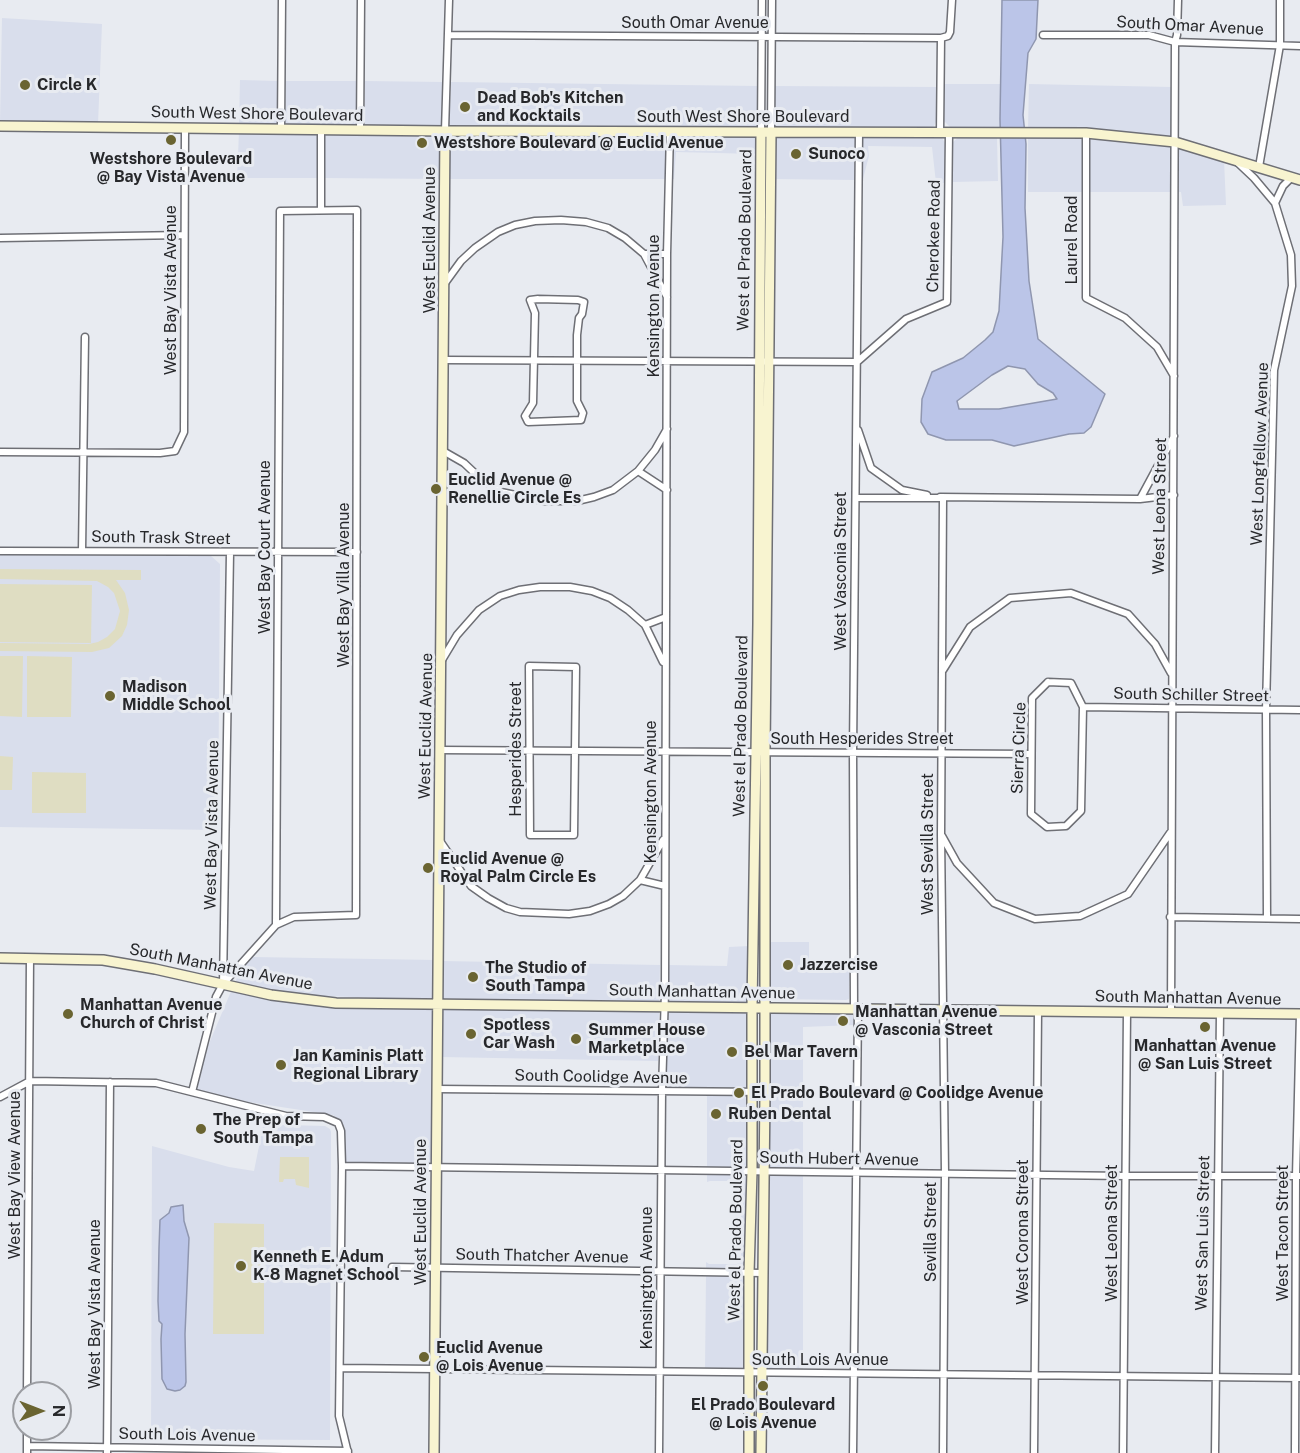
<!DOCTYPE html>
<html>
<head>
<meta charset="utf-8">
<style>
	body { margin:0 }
	#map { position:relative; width:1300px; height:1453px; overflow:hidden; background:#e8ebf1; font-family:"Public Sans",sans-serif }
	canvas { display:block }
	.north { position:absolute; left:12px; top:1381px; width:60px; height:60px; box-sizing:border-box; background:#e8ebf1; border:2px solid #9b9da2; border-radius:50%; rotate:90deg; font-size:16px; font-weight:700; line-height:24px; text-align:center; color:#27282b }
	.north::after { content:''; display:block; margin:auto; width:21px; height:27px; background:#6a6431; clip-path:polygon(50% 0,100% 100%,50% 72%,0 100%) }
</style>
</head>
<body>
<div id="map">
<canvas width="1300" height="1453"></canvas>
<div class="north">N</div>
</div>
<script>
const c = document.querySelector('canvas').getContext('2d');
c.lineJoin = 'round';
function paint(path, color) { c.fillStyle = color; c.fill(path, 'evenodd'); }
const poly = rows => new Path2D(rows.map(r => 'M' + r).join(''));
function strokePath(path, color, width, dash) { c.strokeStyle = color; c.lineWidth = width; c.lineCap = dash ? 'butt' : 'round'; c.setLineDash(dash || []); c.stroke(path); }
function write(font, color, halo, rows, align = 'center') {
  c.font = font + ' "Public Sans",sans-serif'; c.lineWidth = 6; c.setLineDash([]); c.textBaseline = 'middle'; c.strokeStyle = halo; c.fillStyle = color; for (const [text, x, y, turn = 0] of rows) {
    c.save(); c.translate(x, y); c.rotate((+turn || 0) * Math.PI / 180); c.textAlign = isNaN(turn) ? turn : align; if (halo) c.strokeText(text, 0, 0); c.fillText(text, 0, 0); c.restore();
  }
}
const built = poly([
	[2,18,102,24,98,124,0,123],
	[240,80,278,81,277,125,239,125],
	[286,81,357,81,356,126,285,125],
	[365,81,443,82,441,128,364,126],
	[451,82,758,86,757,129,449,128],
	[944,84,1003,84,1002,127,951,128,944,121],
	[1029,84,1171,87,1171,138,1028,130],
	[775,86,937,87,936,122,933,128,775,129],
	[239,132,317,133,317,178,237,178],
	[325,133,441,135,441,179,325,178],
	[449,135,665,135,665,179,449,179],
	[673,135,757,136,757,154,676,152,674,179,672,179],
	[775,136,855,136,855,180,774,179],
	[863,136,941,136,945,143,945,183,936,183,932,147,868,146,869,156,863,179],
	[959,137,997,137,998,181,953,182,953,142],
	[1028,137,1082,137,1082,192,1028,192],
	[1090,137,1171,145,1171,192,1090,192],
	[1179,147,1224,160,1226,205,1183,206,1181,192,1179,192],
	[0,555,211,556,220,564,218,830,0,827],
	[766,942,809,942,809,962,850,963,849,999,846,1000,774,999,774,994,770,993,770,958,767,952],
	[749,946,748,1004,667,1004,668,965,727,966,729,947],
	[252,957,435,960,434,1000,298,995,235,983,240,970],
	[442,961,660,965,659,1004,442,1001],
	[232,989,434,1007,433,1163,346,1162,345,1128,333,1115,242,1101,196,1090,208,1046],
	[442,1008,659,1011,658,1061,441,1057],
	[667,1011,748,1011,748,1089,666,1088],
	[769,1011,854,1013,854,1025,803,1027,803,1168,768,1168],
	[707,1095,748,1096,748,1168,707,1167],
	[264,1121,284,1125,325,1126,330,1129,331,1132,330,1440,151,1439,152,1146,229,1167,254,1171],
	[707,1174,748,1175,745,1269,706,1269,706,1262,709,1264,737,1264,741,1261,741,1183,738,1181,710,1181,707,1182],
	[768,1175,803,1175,803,1370,766,1370],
	[706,1276,745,1276,746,1369,705,1369]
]);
const green = poly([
	[0,569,141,570,141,580,116,580,125,593,129,610,127,625,122,636,109,648,92,652,0,651,0,643,89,644,98,642,107,637,115,629,120,611,114,593,108,587,97,581,0,579],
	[0,584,92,585,91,643,0,642],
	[0,656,23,656,22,717,0,716],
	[27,656,72,657,71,717,27,717],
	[0,756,13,757,12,790,0,790],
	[32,772,86,773,86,813,32,813],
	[280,1157,309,1157,309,1188,296,1185,295,1179,284,1179,283,1182,279,1182],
	[214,1223,264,1224,264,1334,213,1334]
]);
const water = poly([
	[1002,0,1038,0,1036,39,1028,53,1023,115,1026,144,1025,208,1029,281,1038,339,1105,394,1091,427,1084,433,1069,434,1014,446,992,440,946,440,928,434,921,422,922,399,932,372,963,358,985,340,993,332,999,311,1003,237,1000,119,1002,0],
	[1008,366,1025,369,1038,384,1053,393,1057,399,999,409,959,409,957,401,992,375,1008,366],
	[183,1205,184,1221,189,1238,185,1334,186,1382,185,1386,180,1390,175,1391,167,1389,162,1379,161,1339,162,1324,159,1321,158,1301,159,1248,160,1220,169,1213,171,1207,183,1205]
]);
const street = poly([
	[449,35,941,38,948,36,950,32,952,0],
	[1043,35,1149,35,1175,42,1300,46],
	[281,128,282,0],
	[360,130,361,0],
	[445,131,449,0],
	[761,132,762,0],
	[771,132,772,0],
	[940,133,941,38],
	[1086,133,1086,298,1125,318,1157,347,1174,376],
	[1237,162,1254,178,1275,203,1291,255,1292,286,1274,370,1266,710,1267,918],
	[1259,167,1280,45,1280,0],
	[1275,203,1283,186,1292,177],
	[321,210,321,130],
	[0,238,184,235],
	[644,254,667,254],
	[445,283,461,261,475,248,498,232,515,225,535,221,561,220,586,222,608,228,625,238,644,254,667,297],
	[538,299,578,300,584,302,582,314,579,318,577,335,577,401,583,413,581,420,528,422,525,416,533,403,535,313,530,300,538,299],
	[443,360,857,362,906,319,947,302,949,133],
	[858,430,871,468,902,490,927,495],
	[443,451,464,463,481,479,501,492,544,501,577,501,594,497,613,490,638,471,655,450,667,429],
	[0,452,160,453,175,451,184,432,185,128],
	[638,471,667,490],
	[940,497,1140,499,1174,436],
	[856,498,943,498,941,835,945,1173,943,1453],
	[1140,499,1174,495],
	[0,551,357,552],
	[82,551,85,337],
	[645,625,666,617],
	[442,660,457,635,479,610,500,596,519,590,540,587,570,587,592,591,610,598,628,610,645,625,663,662],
	[529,666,576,667,574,835,530,835,529,666],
	[943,670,970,627,1010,598,1071,593,1128,614,1155,644,1171,673],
	[1048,682,1071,683,1083,707,1081,811,1066,826,1047,827,1031,814,1032,698,1048,682],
	[1083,707,1300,710],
	[440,750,1031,754],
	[942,836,957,863,994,903,1035,919,1080,916,1128,894,1170,833],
	[440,841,471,886,488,898,506,908,520,912,569,914,590,911,609,904,623,896,640,880,663,840],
	[640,880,665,886],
	[1170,917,1300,919],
	[223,984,276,925,280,211,357,210,356,915,294,917,276,925],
	[854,1009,853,752,859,133],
	[1171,1013,1175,42,1177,35,1178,0],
	[437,1089,765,1092],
	[192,1092,216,997,223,984,230,553],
	[0,1097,30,1081,156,1083,286,1116,324,1117,338,1123,341,1131,342,1166,339,1416,348,1453],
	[342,1166,1126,1176,1300,1176],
	[392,1267,763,1273],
	[340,1368,1300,1378],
	[27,1393,30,958],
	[27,1429,27,1453],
	[27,1446,348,1451],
	[107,1453,110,1082],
	[659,1453,662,1091,665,992,667,254,670,131],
	[853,1453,858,1009],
	[1034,1453,1038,1012],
	[1123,1453,1127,1012],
	[1215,1453,1220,1013],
	[1295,1453,1296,1176,1300,1014]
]);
const secondary = poly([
	[0,126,445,131,1086,133,1175,142,1300,180],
	[0,958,103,960,155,969,271,995,336,1003,1300,1014],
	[434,1453,445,131],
	[749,1453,749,1273,752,1171,752,1007,758,624,761,132],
	[761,1453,765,1092,765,752,771,132]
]);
const markers = [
	[25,85,6,"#6a6431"],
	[465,107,6,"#6a6431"],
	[171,140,6,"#6a6431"],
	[422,143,6,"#6a6431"],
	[796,154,6,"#6a6431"],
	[436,489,6,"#6a6431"],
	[110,696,6,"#6a6431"],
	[428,868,6,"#6a6431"],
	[788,965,6,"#6a6431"],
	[473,977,6,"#6a6431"],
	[68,1014,6,"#6a6431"],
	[843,1021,6,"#6a6431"],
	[1205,1027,6,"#6a6431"],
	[471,1034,6,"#6a6431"],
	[576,1039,6,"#6a6431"],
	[732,1052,6,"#6a6431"],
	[281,1065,6,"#6a6431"],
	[739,1093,6,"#6a6431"],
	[716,1114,6,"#6a6431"],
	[201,1129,6,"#6a6431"],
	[241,1266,6,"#6a6431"],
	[424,1357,6,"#6a6431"],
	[763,1386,6,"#6a6431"]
];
const streetNames = [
	["South Omar Avenue",695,23],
	["South Omar Avenue",1190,26,3],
	["South West Shore Boulevard",257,114,1],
	["South West Shore Boulevard",743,117],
	["Cherokee Road",934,236,-89],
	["West Euclid Avenue",430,240,-90],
	["West el Prado Boulevard",745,240,-89],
	["Laurel Road",1072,240,-90],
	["West Bay Vista Avenue",171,290,-90],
	["Kensington Avenue",654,306,-90],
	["West Longfellow Avenue",1260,454,-88],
	["West Leona Street",1160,506,-89],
	["South Trask Street",161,538,1],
	["West Bay Court Avenue",265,547,-90],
	["West Vasconia Street",841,571,-90],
	["West Bay Villa Avenue",344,585,-90],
	["South Schiller Street",1191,695,1],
	["West Euclid Avenue",426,726,-89],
	["West el Prado Boulevard",741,726,-89],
	["South Hesperides Street",862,739],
	["Sierra Circle",1019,748,-88],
	["Hesperides Street",516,749,-90],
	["Kensington Avenue",651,792,-90],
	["West Bay Vista Avenue",212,825,-89],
	["West Sevilla Street",928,844,-90],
	["South Manhattan Avenue",221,967,11],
	["South Manhattan Avenue",702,992,1],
	["South Manhattan Avenue",1188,998,1],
	["South Coolidge Avenue",601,1077,1],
	["South Hubert Avenue",839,1159,1],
	["West Bay View Avenue",15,1175,-90],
	["West Euclid Avenue",421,1212,-90],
	["West el Prado Boulevard",736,1230,-89],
	["Sevilla Street",931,1232,-90],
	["West Corona Street",1023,1232,-90],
	["West Leona Street",1112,1233,-90],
	["West San Luis Street",1203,1233,-89],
	["West Tacon Street",1283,1233,-90],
	["South Thatcher Avenue",542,1256,1],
	["Kensington Avenue",647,1278,-90],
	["West Bay Vista Avenue",95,1304,-90],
	["South Lois Avenue",820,1360],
	["South Lois Avenue",187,1435,1]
];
const poiNames = [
	["Circle K",37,85],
	["Dead Bob's Kitchen",477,98],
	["and Kocktails",477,116],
	["Westshore Boulevard @ Euclid Avenue",434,143],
	["Sunoco",808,154],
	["Westshore Boulevard",171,159,"center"],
	["@ Bay Vista Avenue",171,177,"center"],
	["Euclid Avenue @",448,480],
	["Renellie Circle Es",448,498],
	["Madison",122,687],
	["Middle School",122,705],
	["Euclid Avenue @",440,859],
	["Royal Palm Circle Es",440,877],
	["Jazzercise",800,965],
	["The Studio of",485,968],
	["South Tampa",485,986],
	["Manhattan Avenue",80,1005],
	["Church of Christ",80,1023],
	["Manhattan Avenue",855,1012],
	["@ Vasconia Street",855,1030],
	["Spotless",483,1025],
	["Car Wash",483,1043],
	["Summer House",588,1030],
	["Marketplace",588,1048],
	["Manhattan Avenue",1205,1046,"center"],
	["@ San Luis Street",1205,1064,"center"],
	["Bel Mar Tavern",744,1052],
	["Jan Kaminis Platt",293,1056],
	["Regional Library",293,1074],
	["El Prado Boulevard @ Coolidge Avenue",751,1093],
	["Ruben Dental",728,1114],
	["The Prep of",213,1120],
	["South Tampa",213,1138],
	["Kenneth E. Adum",253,1257],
	["K-8 Magnet School",253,1275],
	["Euclid Avenue",436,1348],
	["@ Lois Avenue",436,1366],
	["El Prado Boulevard",763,1405,"center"],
	["@ Lois Avenue",763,1423,"center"]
];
paint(built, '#d9deec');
paint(green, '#dfddc2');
paint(water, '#bbc5e8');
strokePath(water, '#8f96af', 1.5);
strokePath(street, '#6e6f75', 9);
strokePath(secondary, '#6e6f75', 12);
strokePath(street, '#fff', 6);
strokePath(secondary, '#f8f4d0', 9);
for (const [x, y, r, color] of markers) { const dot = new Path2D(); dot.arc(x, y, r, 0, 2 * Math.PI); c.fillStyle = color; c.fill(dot); strokePath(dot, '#e8ebf1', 2); }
write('16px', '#27282b', '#e8ebf1', streetNames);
write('bold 16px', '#27282b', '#e8ebf1', poiNames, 'left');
</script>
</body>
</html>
